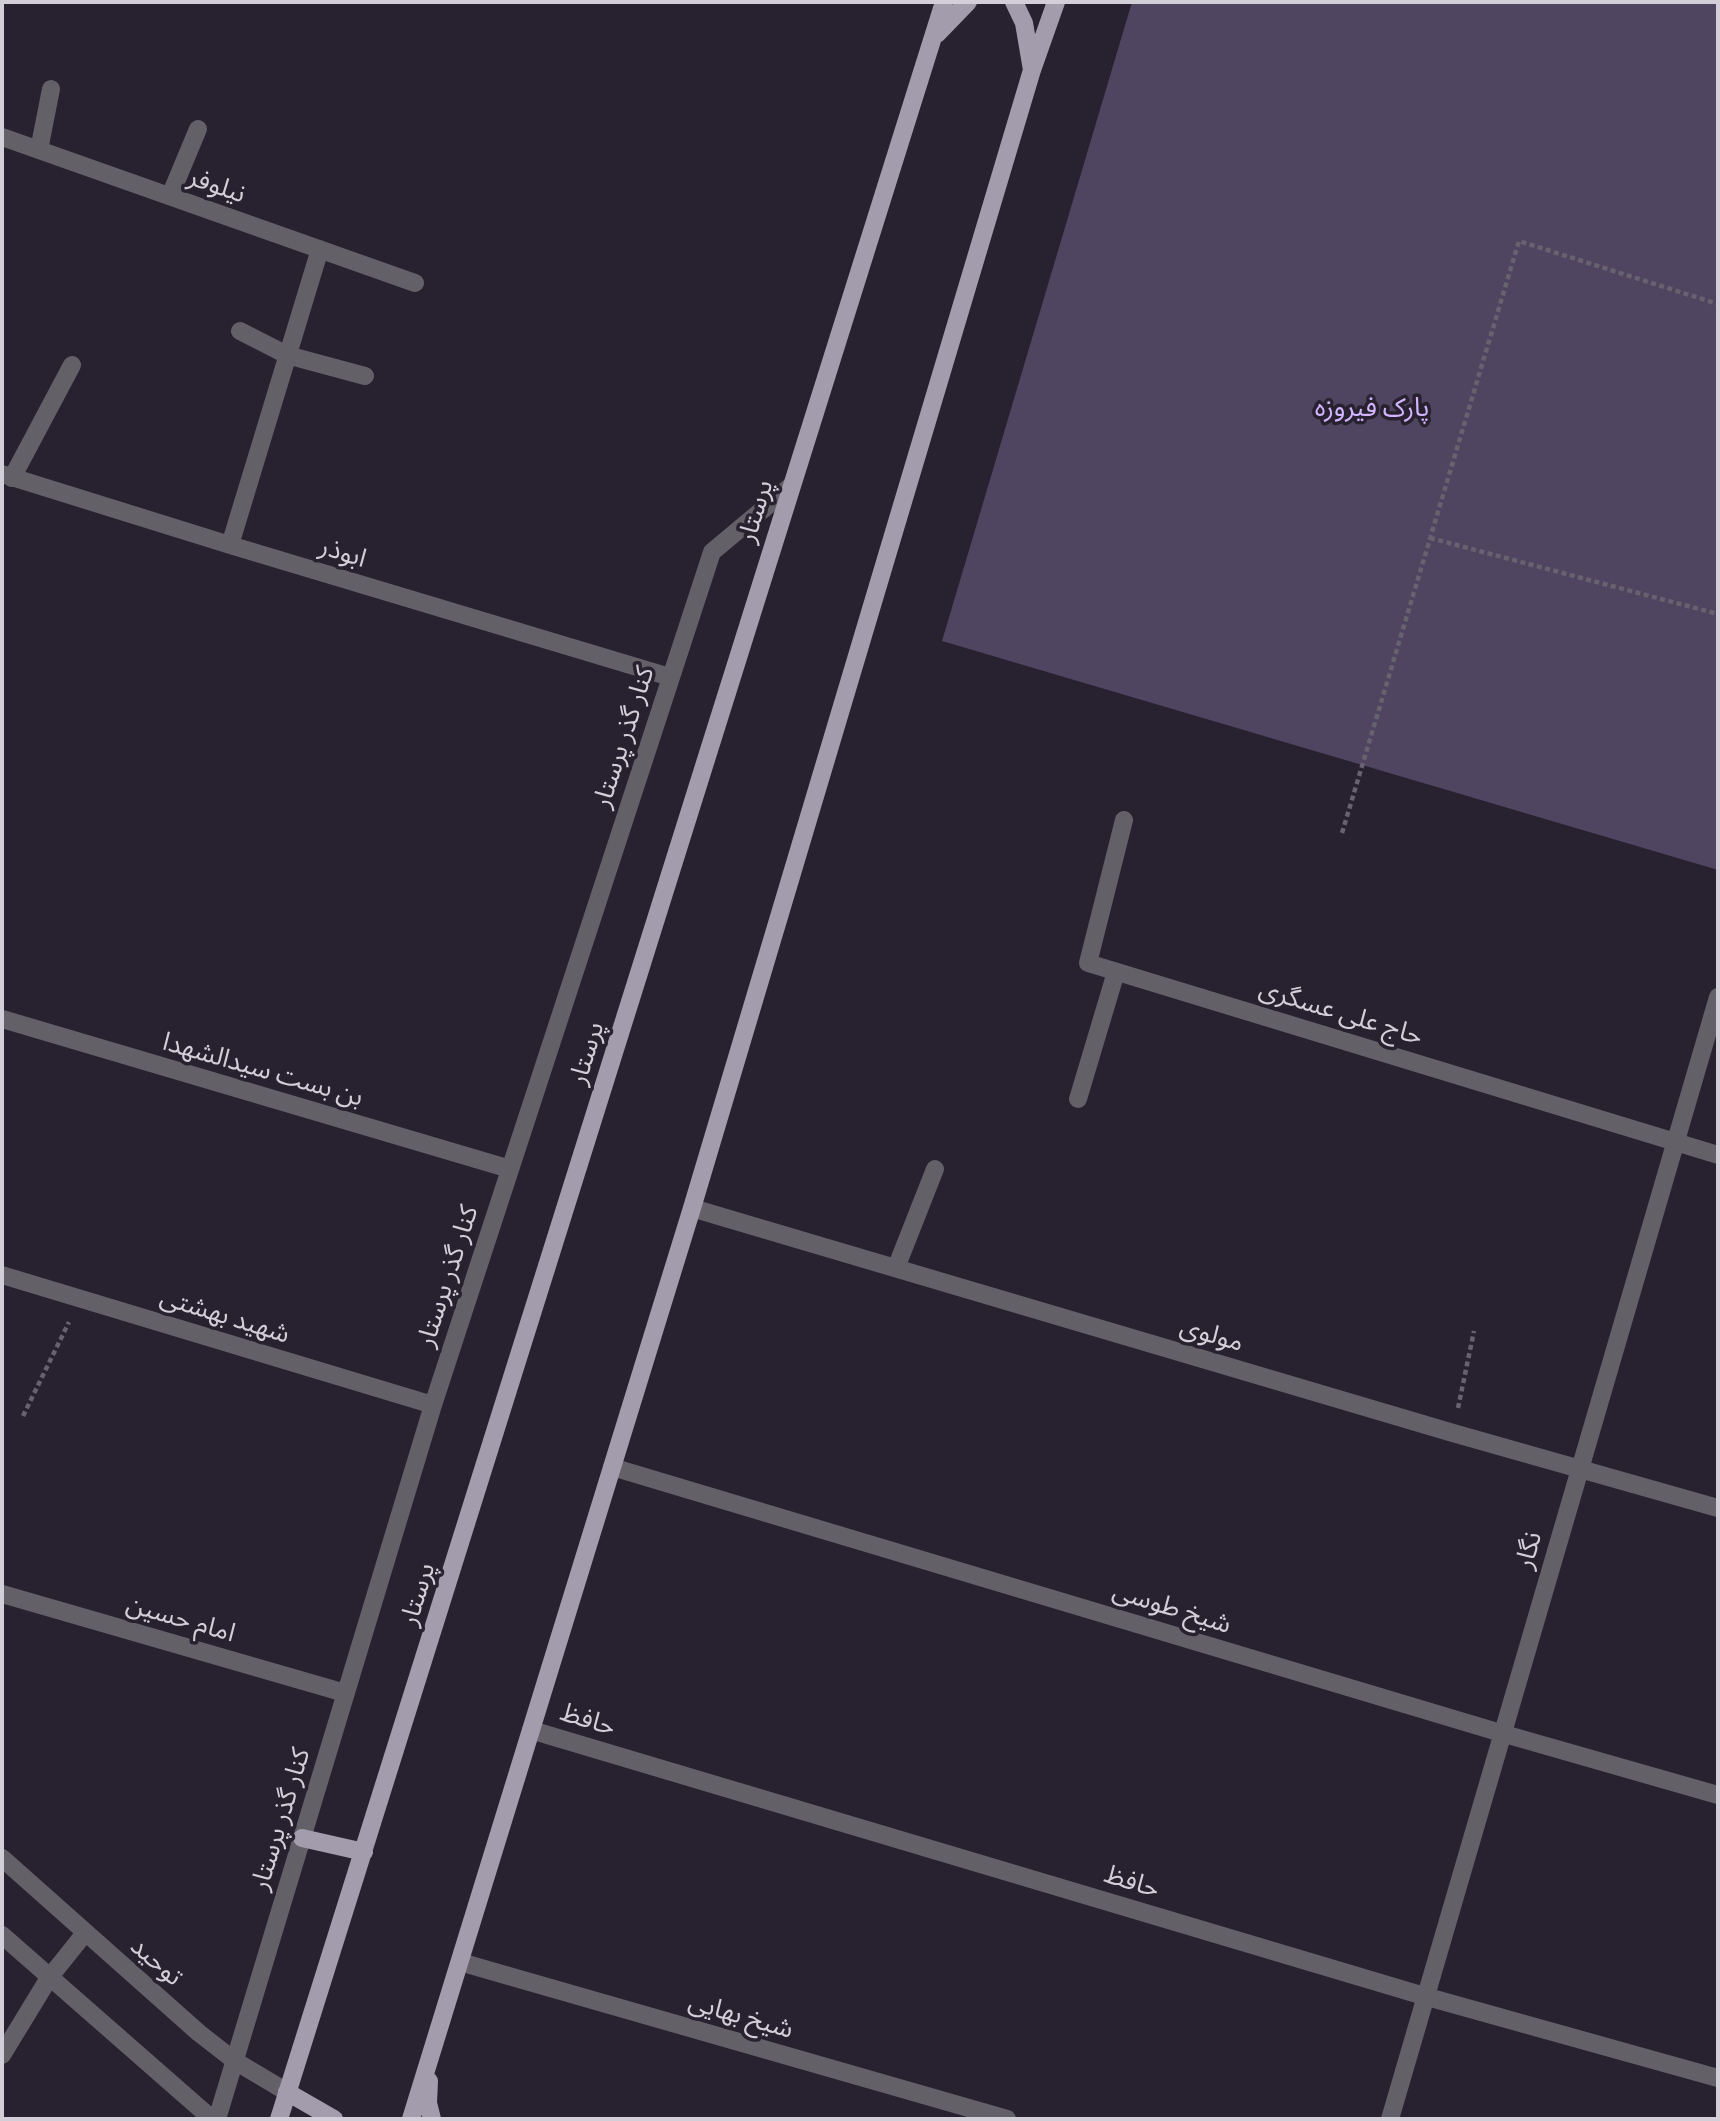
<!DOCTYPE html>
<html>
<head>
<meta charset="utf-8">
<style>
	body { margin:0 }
	#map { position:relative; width:1720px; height:2121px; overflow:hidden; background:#272130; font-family:"Exo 2",sans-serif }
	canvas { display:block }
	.frame { position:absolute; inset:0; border:4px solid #d3cfd9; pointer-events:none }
</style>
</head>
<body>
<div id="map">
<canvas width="1720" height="2121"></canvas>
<div class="frame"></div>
</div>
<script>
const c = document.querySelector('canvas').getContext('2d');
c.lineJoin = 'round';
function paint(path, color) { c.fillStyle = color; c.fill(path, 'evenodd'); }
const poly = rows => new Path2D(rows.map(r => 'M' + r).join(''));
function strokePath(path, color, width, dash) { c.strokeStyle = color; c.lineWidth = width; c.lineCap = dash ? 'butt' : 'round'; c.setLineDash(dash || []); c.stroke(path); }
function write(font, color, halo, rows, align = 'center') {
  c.font = font + ' "Exo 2","Noto Sans Arabic",sans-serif'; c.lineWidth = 7; c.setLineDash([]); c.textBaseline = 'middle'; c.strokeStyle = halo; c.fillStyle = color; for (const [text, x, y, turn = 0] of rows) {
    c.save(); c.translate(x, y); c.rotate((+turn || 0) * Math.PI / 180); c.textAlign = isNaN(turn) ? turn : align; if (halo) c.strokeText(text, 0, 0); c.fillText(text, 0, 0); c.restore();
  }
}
const green = poly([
	[1132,2,1718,2,1718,870,942,641]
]);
const path = poly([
	[1430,538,1718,614],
	[1342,833,1519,241,1718,304],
	[1458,1408,1474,1331],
	[23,1416,69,1322]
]);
const minor = poly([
	[2,137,415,283],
	[39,150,51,89],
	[170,196,198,129],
	[240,331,287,355,365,376],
	[2,474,230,545,670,677],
	[12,478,72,365],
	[230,545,320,249],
	[1124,820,1088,963,1718,1155],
	[2,1019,510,1169],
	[1078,1099,1116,972],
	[692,1208,1453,1433,1718,1508],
	[896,1268,935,1169],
	[2,1275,433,1405],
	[612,1467,1501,1733,1718,1795],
	[2,1594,345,1693],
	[531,1730,1424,1996,1718,2078],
	[2,1858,199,2033,235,2061,287,2092],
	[2,1935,212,2119],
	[460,1962,1007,2119],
	[2,2055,49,1978,85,1933],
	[217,2119,433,1405,712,552,791,486],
	[1390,2119,1718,997]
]);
const major = poly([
	[1014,2,1024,23,1032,70],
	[937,34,968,2],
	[302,1838,364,1852],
	[429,2081,428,2103,432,2119],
	[287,2092,334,2119],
	[279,2119,944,2],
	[411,2119,692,1208,1032,70,1056,2]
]);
const streetNames = [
	["نیلوفر",217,185,19],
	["پرستار",755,511,-73],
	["ابوذر",343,552,17],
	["کنار گذر پرستار",623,737,-72],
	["حاج علی عسگری",1341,1012,17],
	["پرستار",586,1053,-73],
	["بن بست سیدالشهدا",263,1069,16],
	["کنار گذر پرستار",447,1276,-72],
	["شهید بهشتی",225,1315,17],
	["مولوی",1212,1334,16],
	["نگار",1528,1550,-74],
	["پرستار",417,1594,-73],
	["شیخ طوسی",1172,1607,17],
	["امام حسین",181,1618,16],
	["حافظ",588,1719,17],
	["کنار گذر پرستار",280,1819,-73],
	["حافظ",1132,1881,17],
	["توحید",157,1961,41],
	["شیخ بهایی",741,2015,16]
];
const parkNames = [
	["پارک فیروزه",1372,407]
];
paint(green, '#504560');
strokePath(path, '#67626f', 4.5, [5, 3.5]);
strokePath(minor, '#636068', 18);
strokePath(major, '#a29cac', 18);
write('26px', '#d3cfd9', '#272130', streetNames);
write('26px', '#d3b6ff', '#272130', parkNames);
</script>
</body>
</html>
